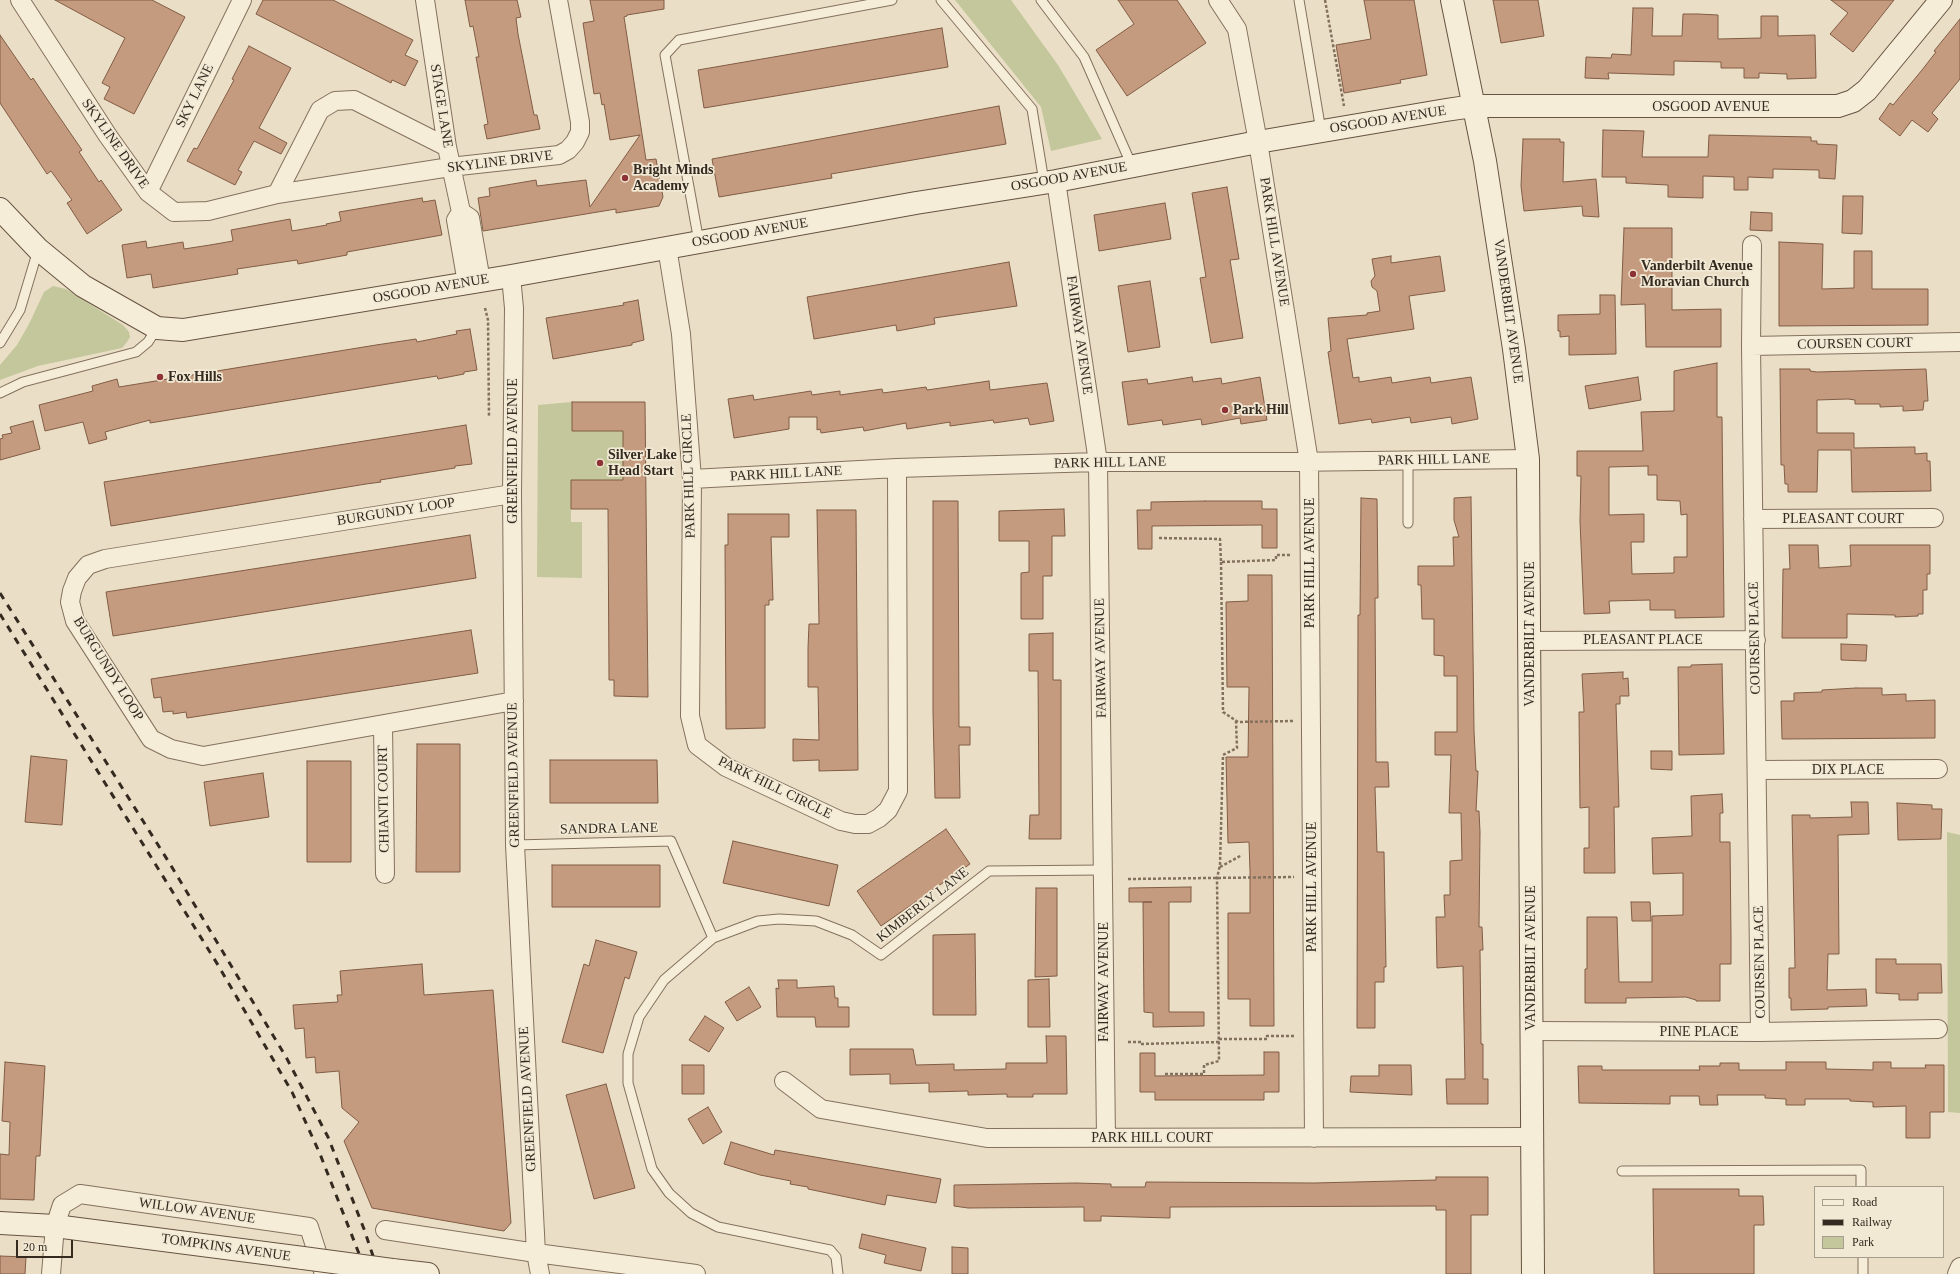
<!DOCTYPE html>
<html>
<head>
<meta charset="utf-8">
<style>
	body { margin:0 }
	#map { position:relative; width:1960px; height:1274px; overflow:hidden; background:#eadfc6; font-family:Georgia,serif }
	canvas { display:block }
	.legend { position:absolute; left:1814px; top:1186px; width:130px; height:72px; box-sizing:border-box; background:#f2e9d5; border:1px solid #a69d8d; margin:0; padding:5px 7px; list-style:none; font-size:12px; color:#352a20 }
	.legend li { display:flex; align-items:center; gap:8px; height:20px }
	.legend b { width:20px; border:1px solid #a69d8d }
	.scale { position:absolute; left:16px; top:1240px; width:57px; height:18px; box-sizing:border-box; border:2px solid #352a20; border-top:0; padding-left:5px; font-size:12px; line-height:14px; white-space:nowrap; color:#352a20; -webkit-text-stroke:3px #f2e9d5; paint-order:stroke }
</style>
</head>
<body>
<div id="map">
<canvas width="1960" height="1274"></canvas>
<ul class="legend">
<li><b style="height:5px;background:#f6edd9"></b>Road</li>
<li><b style="height:5px;background:#352a20"></b>Railway</li>
<li><b style="height:11px;background:#c3c79b"></b>Park</li>
</ul>
<div class="scale">20 m</div>
</div>
<script>
const c = document.querySelector('canvas').getContext('2d');
c.lineJoin = 'round';
function paint(path, color) { c.fillStyle = color; c.fill(path, 'evenodd'); }
const poly = rows => new Path2D(rows.map(r => 'M' + r).join(''));
function strokePath(path, color, width, dash) { c.strokeStyle = color; c.lineWidth = width; c.lineCap = dash ? 'butt' : 'round'; c.setLineDash(dash || []); c.stroke(path); }
function write(font, color, halo, rows, align = 'center') {
  c.font = font + ' Georgia,serif'; c.lineWidth = 3.5; c.setLineDash([]); c.textBaseline = 'middle'; c.strokeStyle = halo; c.fillStyle = color; for (const [text, x, y, turn = 0] of rows) {
    c.save(); c.translate(x, y); c.rotate((+turn || 0) * Math.PI / 180); c.textAlign = isNaN(turn) ? turn : align; if (halo) c.strokeText(text, 0, 0); c.fillText(text, 0, 0); c.restore();
  }
}
const green = poly([
	[955,0,1011,0,1058,65,1102,139,1051,151,1041,107],
	[53,286,66,289,123,325,129,332,130,337,127,342,122,348,38,366,0,380,0,365,17,345,29,324,44,292],
	[572,402,572,431,623,431,623,480,571,481,571,522,582,522,582,578,537,577,538,405],
	[1947,832,1960,835,1960,1113,1948,1112]
]);
const building = poly([
	[55,0,152,0,185,17,134,114,104,99,110,87,102,83,125,38,55,0],
	[263,0,333,0,413,40,405,55,418,61,405,86,392,80,391,83,256,14,263,0],
	[465,0,517,0,521,17,516,18,518,34,534,115,537,115,540,129,487,139,484,125,488,124,476,57,479,57,473,26,470,27,465,0],
	[590,0,664,0,664,9,627,15,627,16,624,17,646,160,656,159,663,197,659,206,616,213,616,209,483,231,478,198,490,196,489,188,536,180,537,186,586,180,590,207,640,135,610,140,604,104,602,105,600,93,594,94,583,23,594,21,590,0],
	[1118,0,1177,0,1206,43,1127,96,1096,50,1134,24,1118,0],
	[1364,0,1414,0,1427,75,1400,80,1401,83,1344,93,1336,45,1371,39,1364,0],
	[1493,0,1538,0,1544,36,1501,43,1493,0],
	[1831,0,1894,0,1853,52,1830,34,1848,13,1831,0],
	[1633,8,1653,8,1652,36,1682,36,1683,14,1698,14,1718,15,1718,39,1761,38,1761,16,1778,16,1778,36,1815,35,1816,78,1787,79,1787,74,1759,73,1759,78,1744,78,1744,68,1721,68,1721,62,1674,61,1674,75,1608,73,1609,79,1585,78,1586,57,1611,58,1612,54,1631,55,1633,8],
	[1960,19,1960,79,1932,113,1938,119,1928,132,1912,120,1900,136,1879,119,1890,103,1893,105,1922,70,1936,52,1934,51,1960,19],
	[942,28,948,67,704,108,698,70,942,28],
	[0,35,31,80,33,78,47,99,82,150,79,152,99,182,101,180,122,210,87,234,67,203,72,200,51,171,47,174,0,103,0,35],
	[249,46,291,68,259,128,287,143,281,154,254,141,238,170,242,172,235,185,187,161,194,148,197,149,234,80,232,79,249,46],
	[999,106,1006,144,831,174,832,178,719,197,712,159,999,106],
	[1603,130,1644,131,1642,157,1708,157,1709,135,1811,137,1811,141,1817,141,1817,144,1837,145,1835,179,1819,178,1819,170,1773,169,1773,178,1748,177,1748,190,1734,190,1734,177,1703,176,1703,198,1668,197,1668,185,1626,183,1626,177,1602,177,1603,130],
	[1523,139,1560,139,1560,142,1564,142,1563,182,1596,179,1599,217,1583,216,1582,206,1524,211,1521,186,1523,139],
	[1227,187,1239,259,1230,260,1243,338,1211,343,1200,278,1206,277,1192,193,1227,187],
	[1843,196,1863,196,1862,234,1842,233,1843,196],
	[422,198,423,202,435,200,442,235,347,252,347,255,298,264,297,260,237,269,238,274,153,288,151,274,127,278,122,245,146,241,147,248,183,242,184,249,210,245,233,241,231,230,290,219,292,231,327,225,326,224,341,221,339,212,422,198],
	[1165,203,1171,239,1099,251,1094,215,1165,203],
	[1751,212,1772,213,1772,231,1750,230,1751,212],
	[1624,228,1672,228,1672,310,1721,309,1721,347,1646,347,1645,304,1621,305,1624,228],
	[1779,242,1823,244,1822,289,1854,288,1854,251,1872,251,1872,289,1928,289,1928,325,1779,326,1779,242],
	[1391,256,1391,263,1440,256,1445,291,1409,296,1414,329,1347,339,1353,378,1359,377,1359,382,1391,377,1392,383,1430,377,1431,383,1471,377,1478,419,1452,424,1451,417,1411,423,1410,417,1372,423,1371,419,1339,424,1328,352,1331,351,1328,318,1367,315,1367,313,1380,311,1377,291,1372,287,1371,281,1375,276,1372,259,1391,256],
	[1009,262,1017,306,934,318,935,324,897,331,896,325,814,339,807,297,1009,262],
	[1150,281,1160,347,1128,352,1118,286,1150,281],
	[1600,295,1615,295,1616,354,1569,355,1569,336,1560,337,1560,331,1558,331,1558,315,1600,314,1600,295],
	[638,300,644,340,632,343,632,345,553,359,546,318,624,305,623,303,638,300],
	[470,329,477,370,464,372,464,374,438,379,437,376,150,423,150,420,105,432,107,439,89,444,83,422,45,431,39,405,93,391,92,386,117,379,119,387,376,345,416,339,417,342,457,334,456,331,470,329],
	[1717,363,1717,417,1722,417,1724,617,1675,618,1675,610,1650,610,1650,600,1609,601,1610,613,1584,614,1580,521,1581,476,1577,476,1577,451,1643,451,1641,412,1674,411,1674,371,1717,363],
	[1648,466,1648,475,1657,475,1657,500,1680,501,1681,515,1687,514,1687,557,1674,557,1674,573,1632,574,1631,542,1644,542,1644,514,1609,515,1609,467,1648,466],
	[1780,369,1810,369,1810,371,1817,372,1926,369,1928,401,1924,401,1923,410,1903,411,1903,406,1880,407,1880,404,1855,404,1855,400,1848,399,1817,400,1817,433,1854,433,1854,448,1915,447,1915,454,1927,453,1927,461,1930,461,1931,491,1852,492,1851,450,1818,450,1817,492,1788,492,1788,484,1785,484,1784,465,1781,465,1780,369],
	[1192,377,1193,382,1221,378,1222,384,1260,377,1267,420,1241,424,1240,418,1202,425,1201,419,1163,425,1162,420,1128,425,1122,382,1147,379,1148,384,1192,377],
	[1638,377,1641,400,1589,409,1585,386,1638,377],
	[989,381,990,390,1047,383,1054,421,1030,425,1028,418,994,423,993,420,950,426,950,422,907,429,906,423,864,431,863,427,821,433,820,429,817,430,817,417,789,417,789,429,734,438,728,399,753,395,754,400,811,391,812,395,840,391,840,395,882,389,883,393,926,387,927,390,989,381],
	[572,402,645,402,648,697,614,696,614,680,609,680,608,509,571,509,571,480,623,480,623,431,572,431,572,402],
	[33,421,40,449,0,460,0,439,3,438,2,435,12,433,10,427,33,421],
	[466,425,472,464,455,466,455,468,380,480,381,482,366,484,111,526,104,482,466,425],
	[1471,497,1474,731,1476,771,1478,771,1476,811,1479,811,1480,832,1479,927,1482,927,1483,950,1480,950,1481,1044,1483,1044,1483,1079,1488,1079,1488,1104,1447,1104,1446,1079,1465,1079,1463,966,1437,968,1436,917,1445,917,1444,895,1450,895,1450,861,1462,860,1461,813,1449,813,1451,755,1435,755,1435,732,1457,732,1457,676,1444,676,1444,656,1434,655,1434,619,1422,619,1421,585,1418,585,1418,566,1454,566,1453,537,1459,537,1454,520,1454,498,1471,497],
	[1361,498,1377,499,1378,589,1378,598,1375,598,1376,762,1388,762,1389,787,1375,787,1377,852,1384,852,1386,967,1384,967,1384,982,1375,982,1375,1028,1357,1028,1358,615,1360,615,1361,498],
	[933,501,958,501,959,727,970,727,970,745,959,745,960,798,935,798,933,712,933,501],
	[1205,501,1262,501,1262,509,1277,509,1277,548,1262,548,1262,525,1152,526,1152,549,1138,549,1137,510,1151,510,1151,502,1205,501],
	[1064,509,1065,536,1052,536,1052,576,1043,576,1043,619,1021,619,1021,573,1029,572,1029,541,999,541,999,511,1064,509],
	[817,510,856,510,858,770,819,771,819,760,793,761,793,739,819,740,818,687,808,687,808,648,809,624,819,624,817,510],
	[728,514,789,514,789,537,771,537,773,600,769,600,769,605,765,605,765,728,726,729,725,545,728,545,728,514],
	[470,535,476,578,113,636,106,592,470,535],
	[1789,545,1818,545,1819,568,1851,566,1850,545,1930,545,1930,574,1927,574,1927,590,1923,590,1923,614,1918,614,1918,616,1895,617,1895,615,1847,614,1847,638,1782,638,1783,569,1790,569,1789,545],
	[1248,575,1272,575,1274,1026,1250,1026,1250,999,1228,999,1228,913,1250,913,1250,871,1249,842,1228,843,1226,757,1248,757,1249,687,1227,687,1226,602,1248,601,1248,575],
	[471,630,478,673,187,718,186,712,173,714,173,711,163,712,161,697,154,698,151,679,471,630],
	[1053,633,1053,680,1061,680,1061,839,1029,839,1030,815,1039,815,1038,671,1029,671,1029,634,1053,633],
	[1841,644,1867,645,1866,661,1841,660,1841,644],
	[1722,664,1724,754,1679,755,1678,667,1691,667,1691,665,1722,664],
	[1623,672,1623,679,1628,678,1629,696,1620,696,1620,704,1616,704,1619,807,1614,807,1615,873,1584,873,1584,848,1589,848,1589,807,1580,808,1579,712,1584,712,1582,674,1623,672],
	[1856,688,1882,688,1882,695,1906,694,1906,701,1935,700,1935,738,1782,739,1781,701,1794,701,1794,693,1822,692,1822,690,1856,688],
	[417,744,460,744,460,872,416,872,417,744],
	[1651,751,1672,751,1672,770,1651,769,1651,751],
	[31,756,67,760,62,825,25,822,31,756],
	[550,760,657,760,658,803,550,803,550,760],
	[307,761,351,761,351,862,307,862,307,761],
	[263,773,269,817,210,826,204,782,263,773],
	[1722,794,1723,813,1720,813,1720,842,1730,842,1731,938,1731,964,1720,964,1720,1001,1696,1001,1696,1000,1686,997,1626,998,1626,1003,1585,1003,1585,969,1587,969,1587,917,1617,917,1619,982,1652,982,1652,916,1683,915,1683,873,1653,874,1652,838,1692,836,1691,796,1722,794],
	[1851,802,1868,802,1869,834,1838,835,1839,954,1828,954,1827,990,1866,989,1867,1006,1828,1007,1828,1009,1791,1010,1791,998,1789,998,1789,968,1795,968,1792,815,1810,815,1810,818,1852,817,1851,802],
	[1897,803,1932,805,1932,809,1942,809,1941,839,1898,840,1897,803],
	[946,829,970,864,881,926,857,891,946,829],
	[733,841,838,865,829,906,723,883,733,841],
	[552,865,660,865,660,907,552,907,552,865],
	[1191,887,1191,902,1169,902,1169,1012,1204,1012,1204,1026,1153,1027,1153,1013,1144,1012,1143,902,1152,902,1129,902,1129,888,1191,887],
	[1036,888,1057,888,1057,976,1035,977,1036,888],
	[1631,902,1650,902,1651,921,1632,921,1631,902],
	[975,934,976,1015,933,1015,933,935,975,934],
	[596,940,637,952,629,979,625,977,603,1053,562,1042,584,964,589,966,596,940],
	[1876,959,1896,959,1896,964,1941,964,1942,993,1918,993,1918,1000,1899,1000,1899,994,1876,993,1876,959],
	[422,964,424,995,493,990,511,1223,504,1231,372,1208,344,1141,359,1122,342,1108,339,1071,316,1073,315,1057,306,1058,304,1028,295,1029,293,1005,338,1002,337,995,342,995,340,971,422,964],
	[1049,979,1050,1027,1028,1027,1028,980,1049,979],
	[778,980,797,980,797,988,834,986,835,998,838,998,838,1007,849,1007,849,1027,816,1027,815,1017,777,1017,776,988,779,989,778,980],
	[749,987,761,1007,737,1021,725,1002,749,987],
	[705,1016,724,1028,709,1052,689,1040,705,1016],
	[1046,1036,1066,1036,1067,1094,1033,1094,1033,1097,1007,1097,1007,1094,968,1095,968,1091,929,1092,929,1083,890,1084,890,1074,850,1075,850,1049,913,1049,916,1065,954,1064,954,1070,1006,1069,1006,1063,1047,1063,1046,1036],
	[1264,1052,1279,1052,1279,1092,1264,1092,1264,1100,1155,1100,1155,1092,1140,1092,1140,1053,1155,1053,1155,1076,1264,1075,1264,1052],
	[5,1062,45,1066,40,1156,36,1156,34,1200,0,1199,0,1154,9,1155,10,1122,2,1121,5,1062],
	[1786,1062,1826,1062,1826,1069,1873,1070,1873,1062,1891,1062,1891,1068,1926,1068,1925,1065,1944,1065,1944,1112,1930,1112,1930,1138,1906,1138,1906,1106,1873,1107,1873,1102,1850,1101,1850,1099,1805,1099,1805,1105,1786,1105,1786,1099,1765,1098,1765,1095,1717,1095,1718,1105,1700,1105,1699,1096,1670,1096,1670,1104,1579,1103,1578,1066,1602,1066,1602,1070,1700,1070,1699,1066,1720,1066,1720,1063,1739,1063,1739,1070,1786,1070,1786,1062],
	[682,1065,704,1065,704,1094,682,1094,682,1065],
	[1379,1065,1411,1065,1412,1095,1350,1092,1351,1076,1379,1076,1379,1065],
	[606,1084,635,1188,594,1199,566,1095,606,1084],
	[708,1107,722,1132,703,1144,688,1119,708,1107],
	[731,1142,774,1155,775,1150,941,1179,936,1203,887,1195,885,1205,808,1189,808,1187,790,1184,791,1181,760,1175,724,1164,731,1142],
	[1436,1177,1488,1177,1488,1215,1471,1215,1471,1274,1446,1274,1446,1210,1436,1210,1436,1206,1170,1207,1170,1218,1101,1216,1101,1221,1084,1221,1084,1207,968,1208,954,1206,954,1185,1076,1183,1111,1184,1111,1187,1145,1187,1146,1182,1314,1183,1436,1180,1436,1177],
	[1653,1189,1739,1189,1739,1196,1763,1196,1764,1225,1754,1225,1754,1274,1654,1274,1653,1189],
	[862,1234,926,1248,921,1271,884,1263,886,1255,859,1248,862,1234],
	[952,1247,968,1248,968,1274,952,1274,952,1247],
	[0,1256,26,1257,25,1274,0,1274,0,1256]
]);
const path = poly([
	[1325,0,1344,106],
	[485,308,488,320,489,417],
	[1159,538,1220,539,1221,562,1276,560,1276,555,1291,555],
	[1221,562,1223,712,1238,722,1293,721],
	[1220,867,1242,855],
	[1128,879,1294,877],
	[1219,1039,1267,1039,1267,1036,1295,1036],
	[1128,1042,1141,1042,1141,1044,1219,1042],
	[1165,1074,1204,1074,1204,1065,1219,1061,1217,878,1220,865,1223,755,1237,748,1236,721]
]);
const lane = poly([
	[941,0,1032,109,1044,182],
	[1041,0,1084,57,1132,166],
	[1299,0,1321,131],
	[699,242,665,55,679,40,892,0],
	[0,343,20,310,38,250],
	[0,393,23,382,136,352,148,342,157,328],
	[1408,461,1408,523],
	[515,845,671,841,713,938],
	[1622,1171,1861,1170,1861,1187],
	[1863,1257,1863,1274],
	[838,1274,836,1257,830,1250,718,1227,691,1213,669,1193,652,1169,628,1083,628,1054,639,1017,664,980,713,938,758,921,779,919,816,921,852,935,881,955,989,871,1103,870]
]);
const street = poly([
	[20,0,108,136,148,192,174,212,208,211,277,194,450,167,559,155,568,150,575,142,580,132,580,122,558,0],
	[425,0,447,147,461,212,456,220,467,283],
	[1218,0,1237,29,1258,142,1309,462,1314,1138],
	[1056,181,1098,462,1106,1138],
	[148,192,242,0],
	[277,194,320,110,335,101,354,100,447,147],
	[461,212,470,218,481,281],
	[1752,245,1751,346,1760,1032],
	[667,247,681,334,692,479,690,716,697,745,726,767,841,821,855,824,868,824,879,818,888,810,898,791,897,468],
	[511,276,514,308,512,494,515,845,536,1253,540,1274],
	[1751,346,1960,342],
	[692,479,897,468,1098,462,1288,462,1528,459],
	[512,494,105,559,88,565,77,578,72,591,70,602,75,621,151,739,171,749,203,756,514,701],
	[1753,519,1934,518],
	[1530,641,1756,640],
	[383,725,385,874],
	[1758,770,1938,769],
	[1531,1031,1760,1032,1938,1029],
	[784,1081,821,1109,987,1138,1532,1137],
	[385,1230,536,1253,696,1274],
	[51,1274,55,1226,62,1205,80,1194,309,1227,324,1274],
	[1957,1274,1960,1267]
]);
const secondary = poly([
	[1452,0,1485,161,1514,349,1528,459,1533,1274],
	[0,209,38,249,83,286,157,328,183,330,511,276,916,203,1056,181,1258,142,1446,110,1473,106,1838,106,1853,101,1867,90,1941,0],
	[0,1223,55,1226,303,1258],
	[392,1270,428,1274]
]);
const rail = poly([
	[0,593,170,864,286,1057,328,1137,364,1229,379,1274],
	[0,614,218,965,292,1092,320,1154,367,1274]
]);
const secondaryBridge = poly([
	[303,1258,392,1270]
]);
const markers = [
	[625,178,4,"#8d3335"],
	[1633,274,4,"#8d3335"],
	[160,377,4,"#8d3335"],
	[1225,410,4,"#8d3335"],
	[600,463,4,"#8d3335"]
];
const streetNames = [
	["SKY LANE",195,96,-64],
	["STAGE LANE",441,106,81],
	["OSGOOD AVENUE",1711,107],
	["OSGOOD AVENUE",1388,120,-9],
	["SKYLINE DRIVE",115,144,55],
	["SKYLINE DRIVE",500,162,-7],
	["OSGOOD AVENUE",1069,177,-10],
	["OSGOOD AVENUE",750,233,-10],
	["PARK HILL AVENUE",1274,242,81],
	["OSGOOD AVENUE",431,289,-10],
	["VANDERBILT AVENUE",1508,311,82],
	["FAIRWAY AVENUE",1079,335,82],
	["COURSEN COURT",1855,344,-1],
	["GREENFIELD AVENUE",513,451,-90],
	["PARK HILL LANE",1434,460,-1],
	["PARK HILL LANE",1110,463,-1],
	["PARK HILL LANE",786,474,-3],
	["PARK HILL CIRCLE",689,476,-92],
	["BURGUNDY LOOP",396,512,-9],
	["PLEASANT COURT",1843,519],
	["PARK HILL AVENUE",1310,563,-90],
	["VANDERBILT AVENUE",1530,634,-90],
	["COURSEN PLACE",1755,638,-91],
	["PLEASANT PLACE",1643,640],
	["FAIRWAY AVENUE",1101,658,-91],
	["BURGUNDY LOOP",108,669,58],
	["DIX PLACE",1848,770],
	["GREENFIELD AVENUE",514,775,-91],
	["PARK HILL CIRCLE",775,788,26],
	["CHIANTI COURT",384,799,-91],
	["SANDRA LANE",609,829,-1],
	["PARK HILL AVENUE",1312,887,-90],
	["KIMBERLY LANE",923,905,-38],
	["VANDERBILT AVENUE",1531,958,-90],
	["COURSEN PLACE",1760,962,-91],
	["FAIRWAY AVENUE",1104,982,-90],
	["PINE PLACE",1699,1032],
	["GREENFIELD AVENUE",528,1099,-93],
	["PARK HILL COURT",1152,1138],
	["WILLOW AVENUE",197,1211,8],
	["TOMPKINS AVENUE",226,1248,8]
];
const poiNames = [
	["Bright Minds",633,170],
	["Academy",633,186],
	["Vanderbilt Avenue",1641,266],
	["Moravian Church",1641,282],
	["Fox Hills",168,377],
	["Park Hill",1233,410],
	["Silver Lake",608,455],
	["Head Start",608,471]
];
paint(green, '#c3c79b');
paint(building, '#c59b7f');
strokePath(building, '#815c45', 1);
strokePath(lane, '#84715d', 11);
strokePath(street, '#84715d', 20);
strokePath(secondary, '#665340', 24);
strokePath(path, '#84715d', 2.5, [3, 2]);
strokePath(lane, '#f6edd9', 9);
strokePath(street, '#f6edd9', 18);
strokePath(secondary, '#f6edd9', 22);
strokePath(rail, '#352a20', 3, [7, 7]);
strokePath(secondaryBridge, '#665340', 24, []);
strokePath(secondaryBridge, '#f6edd9', 22);
for (const [x, y, r, color] of markers) { const dot = new Path2D(); dot.arc(x, y, r, 0, 2 * Math.PI); c.fillStyle = color; c.fill(dot); strokePath(dot, '#f2e9d5', 1.5); }
write('14px', '#352a20', '#f2e9d5', streetNames);
write('bold 14px', '#352a20', '#f2e9d5', poiNames, 'left');
</script>
</body>
</html>
